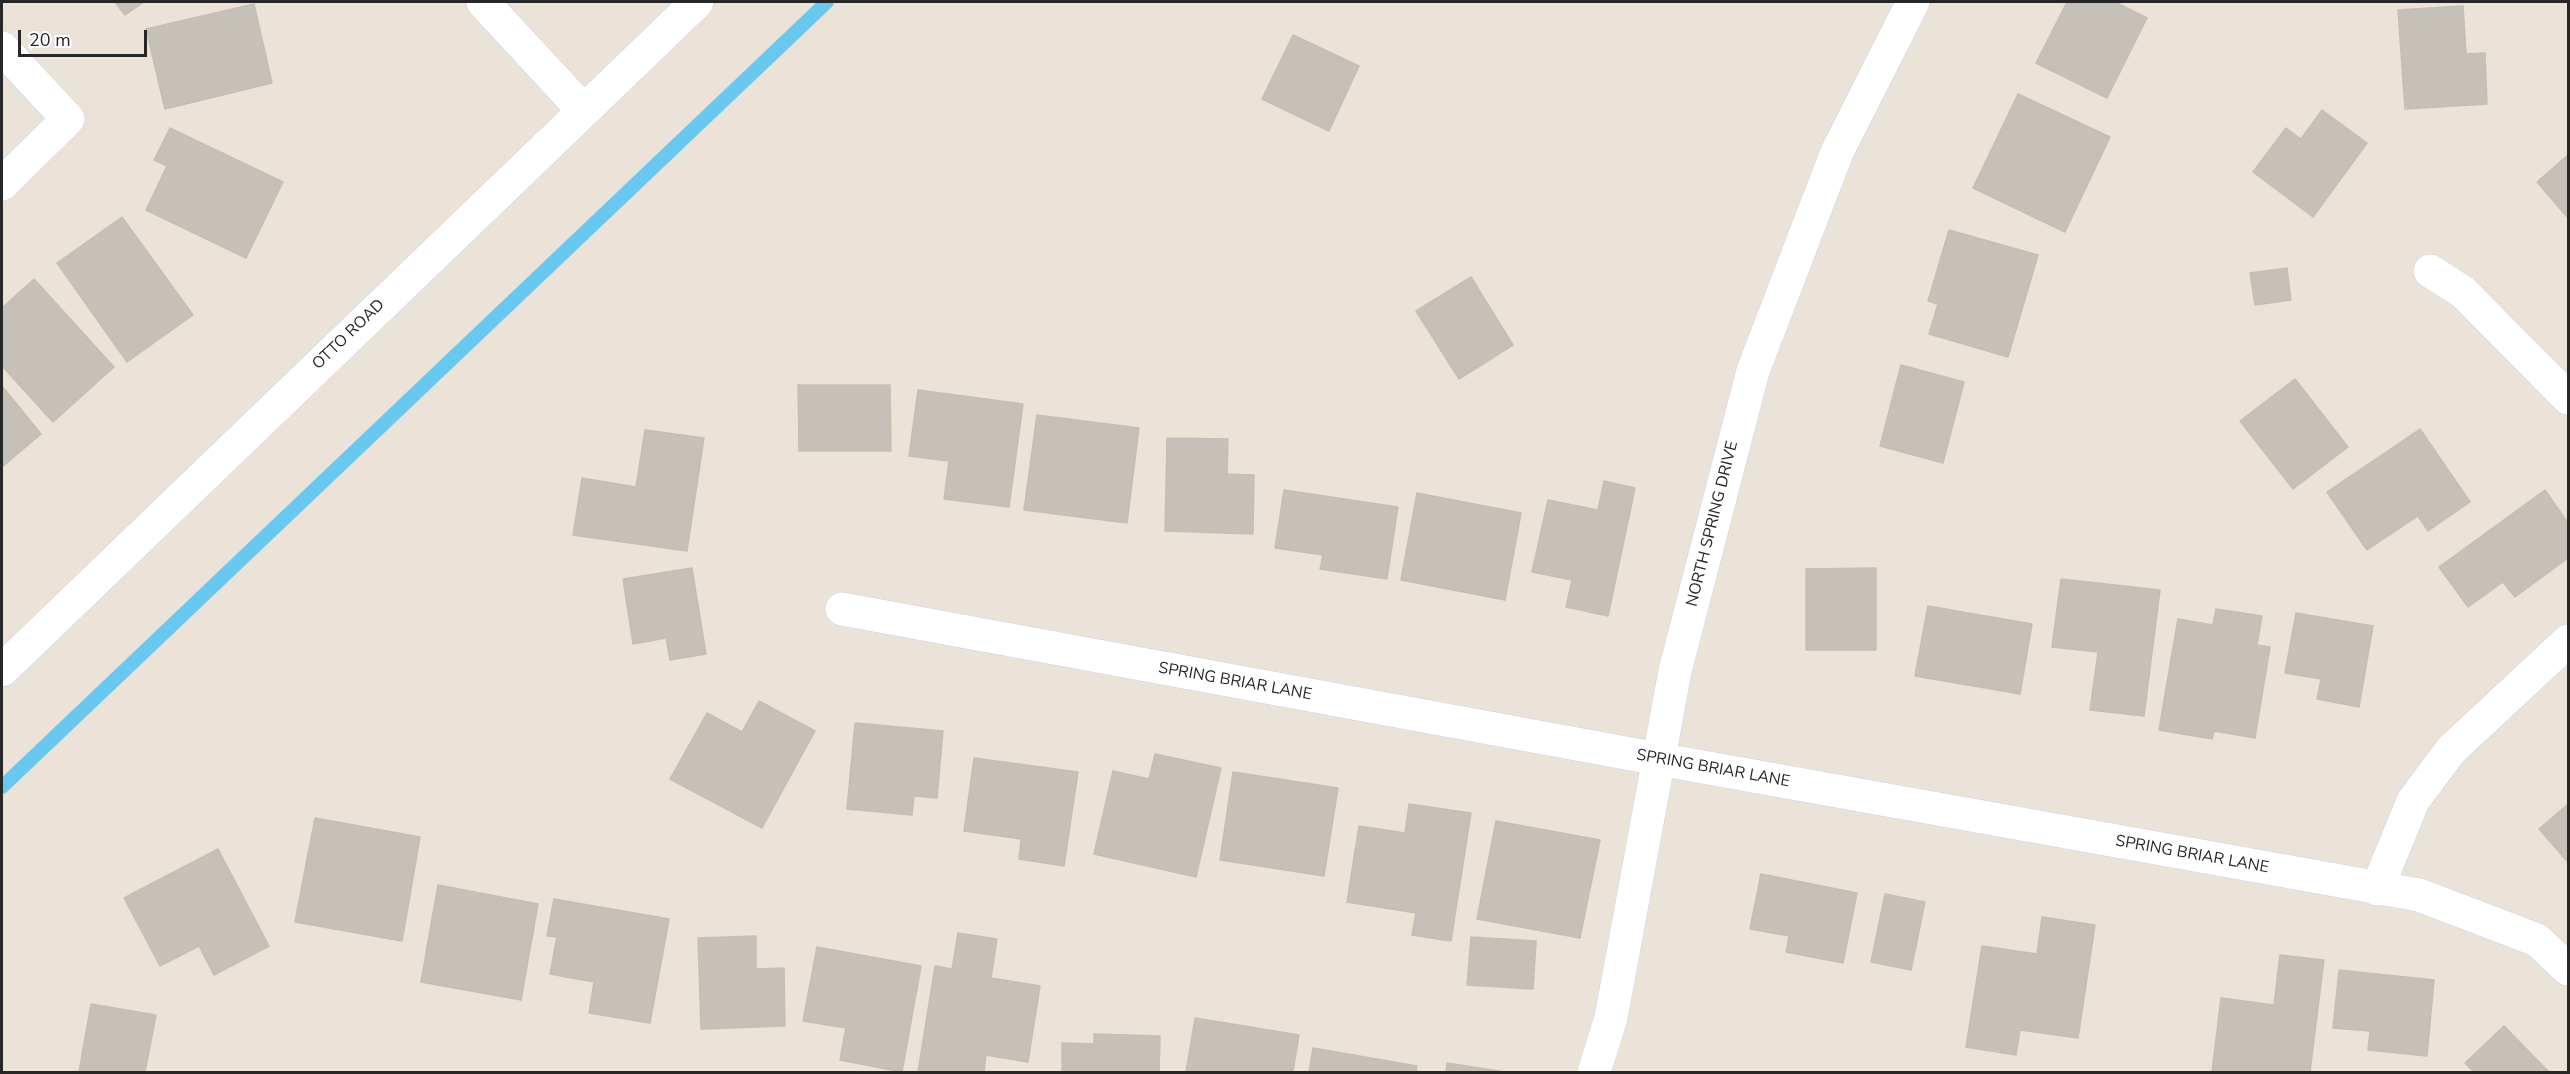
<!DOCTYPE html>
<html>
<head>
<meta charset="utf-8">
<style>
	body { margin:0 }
	#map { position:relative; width:2570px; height:1074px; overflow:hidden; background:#ebe3d8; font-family:"Nunito Sans",sans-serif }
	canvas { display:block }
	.frame { position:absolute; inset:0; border:3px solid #272727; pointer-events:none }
	.scale { position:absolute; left:18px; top:30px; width:129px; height:27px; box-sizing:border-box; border:3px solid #272727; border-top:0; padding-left:8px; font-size:18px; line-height:21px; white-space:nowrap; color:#272727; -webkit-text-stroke:4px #fff; paint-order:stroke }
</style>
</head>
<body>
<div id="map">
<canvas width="2570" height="1074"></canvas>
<div class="frame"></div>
<div class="scale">20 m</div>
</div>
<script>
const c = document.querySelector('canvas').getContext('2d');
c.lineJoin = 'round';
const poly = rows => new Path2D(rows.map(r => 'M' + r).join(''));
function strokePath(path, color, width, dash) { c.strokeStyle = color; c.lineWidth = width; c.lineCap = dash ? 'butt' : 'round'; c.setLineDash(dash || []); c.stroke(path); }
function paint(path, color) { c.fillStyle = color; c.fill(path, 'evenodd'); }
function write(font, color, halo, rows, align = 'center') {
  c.font = font + ' "Nunito Sans",sans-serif'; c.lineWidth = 6; c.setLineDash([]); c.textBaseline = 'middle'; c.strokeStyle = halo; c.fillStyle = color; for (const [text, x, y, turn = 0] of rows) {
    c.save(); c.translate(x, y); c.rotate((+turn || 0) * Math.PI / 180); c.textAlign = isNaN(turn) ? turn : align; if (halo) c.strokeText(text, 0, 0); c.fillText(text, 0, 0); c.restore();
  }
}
const stream = poly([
	[2,787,827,2]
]);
const building = poly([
	[115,2,144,2,125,15,115,2],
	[2067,2,2115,2,2147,18,2107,98,2036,63,2067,2],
	[254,4,272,83,165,109,146,29,254,4],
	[2463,6,2466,54,2485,53,2487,104,2405,109,2398,10,2463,6],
	[1293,35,1359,66,1329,131,1262,99,1293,35],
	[2018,94,2110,137,2065,232,1973,188,2018,94],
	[2322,110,2367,143,2313,217,2253,172,2286,128,2301,139,2322,110],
	[170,128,283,182,246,258,146,210,167,166,154,160,170,128],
	[2568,155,2568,218,2537,182,2568,155],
	[122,217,193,315,127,362,57,263,122,217],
	[1949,230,2038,255,2008,357,1929,334,1938,304,1928,301,1949,230],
	[2287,268,2291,300,2255,305,2250,273,2287,268],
	[1471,277,1513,345,1459,379,1416,311,1471,277],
	[34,279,114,367,53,422,2,366,2,308,34,279],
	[1901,365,1964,382,1943,463,1880,446,1901,365],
	[2295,379,2348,447,2293,489,2240,421,2295,379],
	[798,385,890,385,891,451,799,451,798,385],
	[2,386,41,434,2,467,2,386],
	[918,390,1023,404,1009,507,944,499,949,461,909,456,918,390],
	[1037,415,1139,428,1127,523,1024,510,1037,415],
	[2420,429,2470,502,2428,531,2418,516,2367,550,2327,492,2420,429],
	[645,430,704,438,687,551,573,535,582,478,636,487,645,430],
	[1167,438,1228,439,1227,474,1254,475,1253,534,1165,531,1167,438],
	[1604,481,1635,488,1608,616,1566,607,1572,580,1532,572,1548,500,1598,510,1604,481],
	[1284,490,1398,507,1387,579,1320,569,1323,555,1275,548,1284,490],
	[2545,490,2568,523,2568,558,2515,597,2503,582,2468,607,2439,567,2545,490],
	[1417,493,1521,513,1505,600,1401,580,1417,493],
	[692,568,706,654,670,660,666,638,633,644,623,579,692,568],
	[1876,568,1876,650,1806,650,1806,569,1876,568],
	[2061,579,2160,590,2144,716,2090,710,2098,652,2052,647,2061,579],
	[1928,606,2032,624,2020,694,1915,676,1928,606],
	[2216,609,2262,616,2257,645,2270,647,2255,738,2214,731,2212,739,2159,730,2178,619,2213,625,2216,609],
	[2296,613,2373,626,2359,707,2317,699,2321,679,2285,673,2296,613],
	[759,701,815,731,762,828,670,779,707,713,742,732,759,701],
	[855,723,943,731,937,798,914,796,912,815,847,809,855,723],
	[1155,754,1221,768,1196,877,1094,854,1113,771,1149,779,1155,754],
	[974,758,1078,772,1064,866,1019,859,1021,839,964,831,974,758],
	[1233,772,1338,788,1324,876,1220,860,1233,772],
	[1409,804,1471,813,1451,941,1412,935,1416,913,1347,902,1359,826,1405,833,1409,804],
	[2568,804,2568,859,2567,861,2539,829,2568,804],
	[315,818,420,837,402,941,295,922,315,818],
	[1496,821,1600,840,1580,938,1477,919,1496,821],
	[218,849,269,946,214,975,199,946,160,966,124,898,218,849],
	[1761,874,1857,893,1843,963,1786,952,1789,936,1750,929,1761,874],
	[438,885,538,904,521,1000,421,982,438,885],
	[1885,894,1925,902,1911,970,1871,962,1885,894],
	[554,899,669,919,650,1023,589,1013,594,982,550,974,557,937,547,936,554,899],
	[2042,917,2095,925,2078,1038,2020,1030,2016,1055,1966,1047,1982,946,2037,954,2042,917],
	[958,933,997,939,991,978,1040,986,1028,1062,986,1055,984,1072,918,1072,935,966,952,969,958,933],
	[756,936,756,969,784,968,785,1026,701,1029,698,938,756,936],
	[1471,937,1536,941,1533,989,1467,985,1471,937],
	[817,947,921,966,902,1072,840,1060,846,1028,803,1021,817,947],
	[2280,955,2324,960,2310,1072,2212,1072,2221,998,2274,1005,2280,955],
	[2339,970,2434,980,2427,1056,2368,1050,2370,1031,2333,1028,2339,970],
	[91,1004,156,1015,145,1072,79,1072,91,1004],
	[1195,1018,1299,1035,1293,1072,1186,1072,1195,1018],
	[2504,1026,2549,1072,2474,1072,2465,1063,2504,1026],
	[1094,1034,1160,1036,1159,1072,1062,1072,1062,1043,1094,1044,1094,1034],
	[1313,1048,1417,1066,1416,1072,1309,1072,1313,1048],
	[1447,1063,1505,1072,1446,1072,1447,1063]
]);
const minor = poly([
	[483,2,583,110],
	[2,48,68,119,2,184],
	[2430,271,2463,292,2568,398],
	[842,609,1658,759,2419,895,2537,940,2568,969],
	[2,670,697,2],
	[2377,889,2413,801,2451,750,2568,641],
	[1594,1072,1611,1018,1675,671,1753,371,1837,152,1913,2]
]);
const streetNames = [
	["OTTO ROAD",349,335,-44],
	["NORTH SPRING DRIVE",1713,524,-76],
	["SPRING BRIAR LANE",1235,682,10],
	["SPRING BRIAR LANE",1713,769,10],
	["SPRING BRIAR LANE",2192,855,10]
];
strokePath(stream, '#68c8f0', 14);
paint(building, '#c5c0b8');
strokePath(building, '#c5bfb2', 1.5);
strokePath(minor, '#cdd1e1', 34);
strokePath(minor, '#fff', 33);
write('16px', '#272727', '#fff', streetNames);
</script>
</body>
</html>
